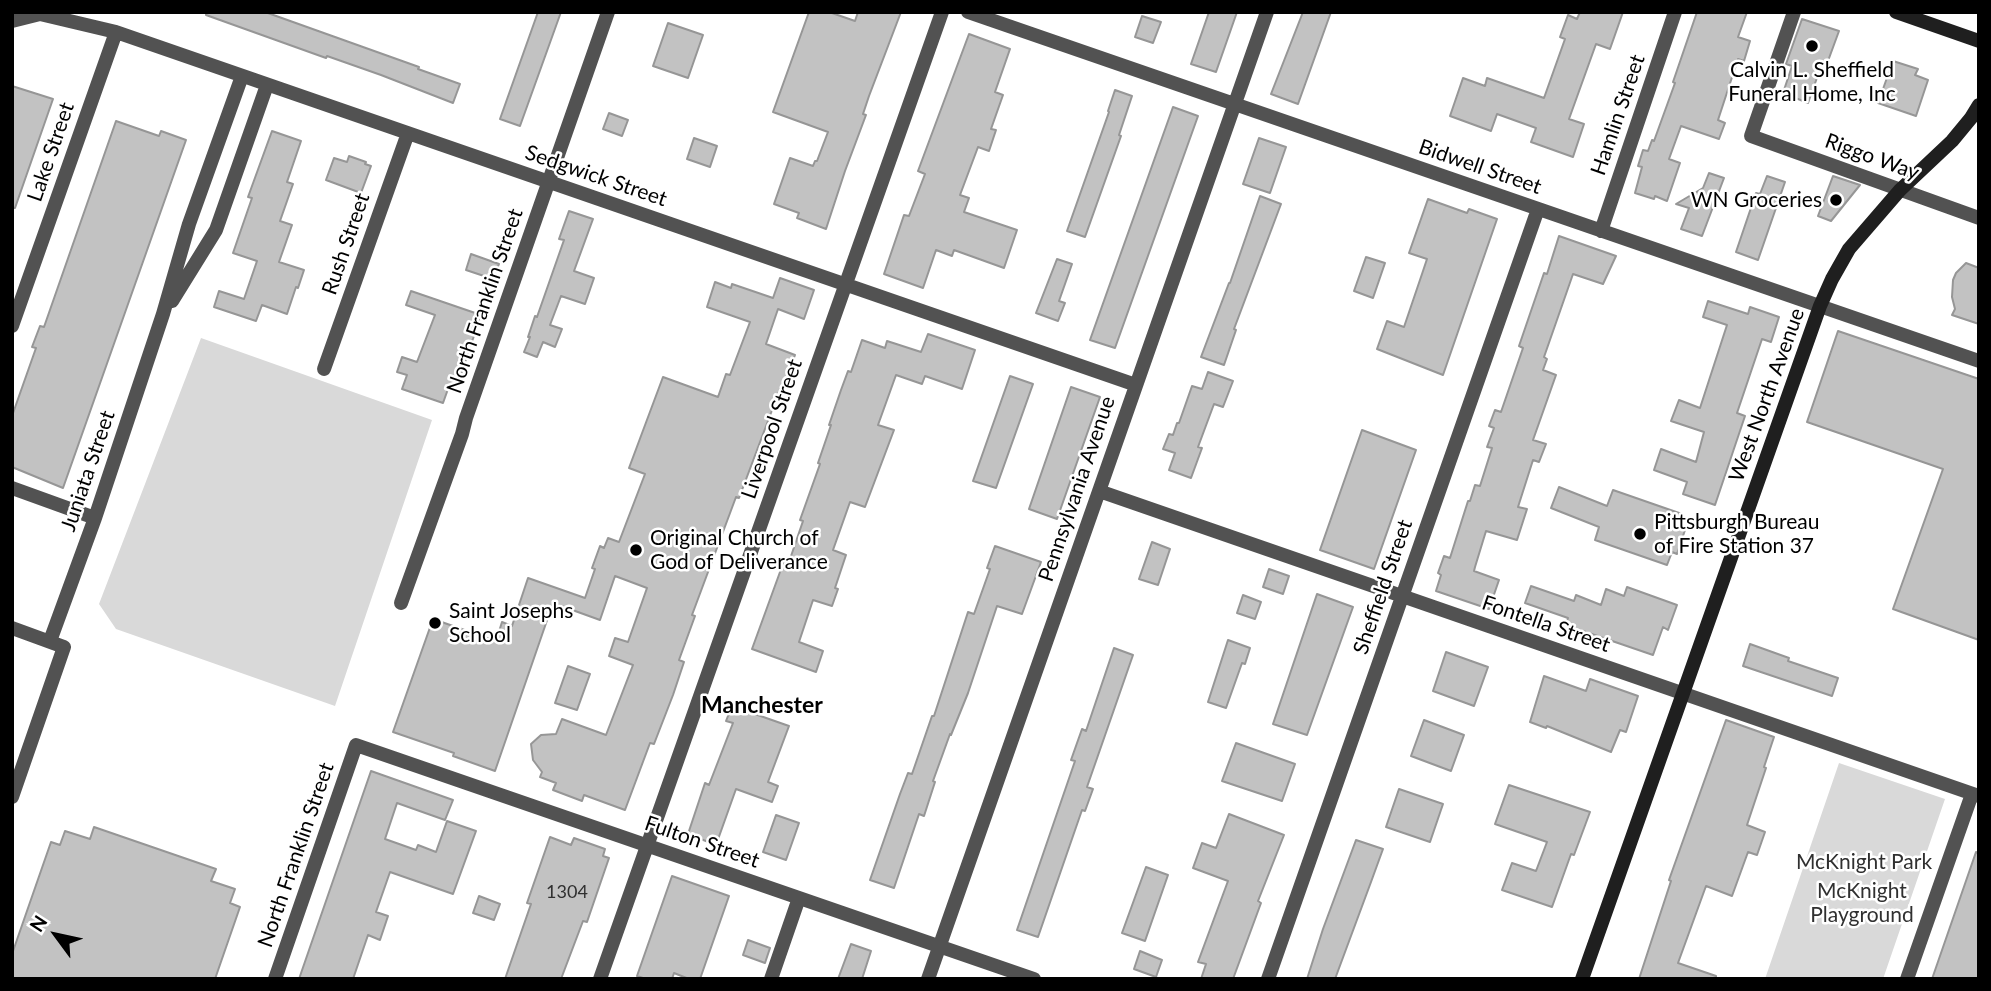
<!DOCTYPE html>
<html>
<head>
<meta charset="utf-8">
<style>
	body { margin:0 }
	#map { position:relative; width:1991px; height:991px; overflow:hidden; background:#fff; font-family:Lato,sans-serif }
	canvas { display:block }
	.frame { position:absolute; inset:0; border:14px solid #000; pointer-events:none }
	.north { position:absolute; left:21px; top:900px; width:70px; height:70px; -webkit-text-stroke:5px #fff; paint-order:stroke; rotate:303deg; font-size:19px; font-weight:700; line-height:28px; text-align:center; color:#000 }
	.north::after { content:''; display:block; margin:auto; width:24px; height:32px; background:#000; clip-path:polygon(50% 0,100% 100%,50% 72%,0 100%) }
</style>
</head>
<body>
<div id="map">
<canvas width="1991" height="991"></canvas>
<div class="frame"></div>
<div class="north">N</div>
</div>
<script>
const c = document.querySelector('canvas').getContext('2d');
c.lineJoin = 'round';
function paint(path, color) { c.fillStyle = color; c.fill(path, 'evenodd'); }
const poly = rows => new Path2D(rows.map(r => 'M' + r).join(''));
function strokePath(path, color, width, dash) { c.strokeStyle = color; c.lineWidth = width; c.lineCap = dash ? 'butt' : 'round'; c.setLineDash(dash || []); c.stroke(path); }
function write(font, color, halo, rows, align = 'center') {
  c.font = font + ' Lato,sans-serif'; c.lineWidth = 5; c.setLineDash([]); c.textBaseline = 'middle'; c.strokeStyle = halo; c.fillStyle = color; for (const [text, x, y, turn = 0] of rows) {
    c.save(); c.translate(x, y); c.rotate((+turn || 0) * Math.PI / 180); c.textAlign = isNaN(turn) ? turn : align; if (halo) c.strokeText(text, 0, 0); c.fillText(text, 0, 0); c.restore();
  }
}
const green = poly([
	[201,338,432,420,335,706,116,629,99,604],
	[1839,763,1945,799,1883,979,1765,979]
]);
const building = poly([
	[206,12,265,12,419,67,418,69,460,84,453,103,381,75,327,56,326,58,206,15,206,12],
	[538,12,561,12,520,126,500,119,538,12],
	[809,12,829,12,855,21,858,12,901,12,869,96,863,114,866,115,845,171,826,229,797,218,799,213,774,204,790,158,813,166,815,161,817,161,828,132,773,112,809,12],
	[1209,12,1237,12,1216,72,1191,64,1209,12],
	[1303,12,1331,12,1298,104,1271,94,1303,12],
	[1580,12,1623,12,1610,49,1596,44,1569,119,1584,124,1573,157,1531,142,1536,128,1497,114,1491,131,1450,116,1463,78,1485,86,1487,78,1544,98,1565,39,1560,37,1568,15,1577,19,1580,12],
	[1697,12,1747,12,1738,37,1750,41,1744,61,1738,59,1718,120,1725,123,1719,139,1681,126,1669,159,1680,163,1667,201,1655,196,1654,199,1635,193,1642,167,1638,166,1643,150,1648,151,1652,140,1654,141,1675,83,1673,82,1697,12],
	[1142,16,1161,22,1153,43,1135,37,1142,16],
	[1802,19,1839,31,1828,61,1830,66,1828,72,1821,76,1818,75,1808,103,1783,93,1792,66,1786,64,1802,19],
	[668,23,703,35,688,78,653,66,668,23],
	[969,34,1010,49,995,92,1003,95,991,129,996,130,989,151,978,147,960,195,969,198,964,212,1017,230,1004,268,954,250,952,256,936,250,923,288,884,274,904,215,909,216,925,174,918,171,969,34],
	[1893,61,1918,69,1915,75,1928,80,1916,116,1878,103,1893,61],
	[12,86,53,99,15,208,12,208,12,86],
	[1115,90,1132,96,1119,135,1121,136,1085,237,1067,231,1109,112,1108,111,1115,90],
	[1173,107,1198,116,1115,348,1090,340,1173,107],
	[609,113,628,120,622,136,603,129,609,113],
	[116,121,159,136,161,131,186,140,63,488,12,467,12,416,36,348,32,347,40,326,44,327,116,121],
	[272,131,301,141,287,182,293,184,280,221,292,225,279,262,304,270,298,288,296,287,287,314,262,305,256,321,214,307,219,291,244,299,257,261,233,253,252,198,248,197,272,131],
	[694,138,717,146,710,167,687,159,694,138],
	[1259,138,1286,147,1270,193,1243,184,1259,138],
	[349,156,366,162,365,164,371,166,361,193,326,180,334,158,347,162,349,156],
	[1709,173,1724,178,1702,236,1681,229,1689,208,1676,204,1703,188,1709,173],
	[1767,176,1785,182,1758,260,1736,252,1756,193,1760,194,1767,176],
	[1833,176,1860,185,1831,221,1818,216,1833,176],
	[1260,196,1281,204,1234,329,1236,330,1224,365,1201,357,1229,283,1230,283,1260,196],
	[1428,199,1467,213,1469,209,1497,219,1443,375,1377,349,1387,321,1404,327,1422,274,1427,259,1409,253,1428,199],
	[569,211,593,219,574,271,594,278,585,304,561,296,550,325,562,329,555,347,543,342,537,357,524,352,530,337,528,337,535,316,537,317,564,240,559,239,569,211],
	[1559,236,1616,256,1603,284,1573,274,1544,357,1547,359,1543,370,1556,375,1533,440,1546,444,1539,462,1533,460,1518,507,1527,509,1517,540,1486,531,1475,567,1474,571,1499,580,1489,609,1436,591,1441,575,1438,573,1444,556,1450,558,1468,501,1470,501,1475,485,1480,486,1492,448,1487,447,1494,428,1489,426,1495,410,1501,412,1523,348,1519,346,1544,273,1547,274,1559,236],
	[471,254,499,264,493,279,466,270,471,254],
	[1366,257,1385,263,1373,298,1354,291,1366,257],
	[1057,259,1072,264,1059,301,1065,303,1058,321,1036,313,1057,259],
	[1966,263,1979,268,1979,324,1952,315,1955,309,1952,297,1953,280,1956,273,1966,263],
	[780,278,814,290,804,319,778,309,766,344,795,355,782,390,780,389,739,498,736,497,692,615,695,616,679,660,684,662,673,695,654,744,650,743,625,810,584,795,582,801,553,790,556,783,540,777,542,772,533,760,531,744,541,735,556,734,562,719,606,735,633,665,609,656,615,638,628,642,647,588,615,576,600,620,553,603,495,771,453,756,454,753,393,732,433,619,496,641,502,622,512,626,528,578,585,598,595,569,592,568,600,546,604,548,608,538,619,542,645,474,629,468,663,377,718,397,726,374,730,375,750,322,707,307,715,282,731,288,732,284,773,298,780,278],
	[411,291,481,315,455,392,448,389,443,403,402,389,407,375,397,372,402,357,417,362,435,315,406,305,411,291],
	[1708,301,1748,314,1750,307,1779,317,1771,342,1762,339,1737,413,1745,416,1715,505,1683,494,1687,482,1654,470,1661,449,1696,462,1704,432,1671,421,1679,400,1700,408,1727,325,1703,317,1708,301],
	[1838,331,1979,379,1979,640,1893,609,1943,469,1807,422,1838,331],
	[928,334,975,350,962,389,925,376,922,384,896,375,878,425,894,430,865,507,850,502,833,550,846,555,835,588,838,589,832,606,813,600,799,642,823,651,816,672,752,649,784,561,789,562,803,521,800,520,820,464,818,463,831,425,829,425,841,390,848,371,851,372,862,340,885,348,887,341,921,352,928,334],
	[1208,372,1233,381,1223,407,1214,404,1198,447,1202,448,1191,478,1169,470,1175,453,1163,449,1169,434,1173,435,1177,423,1179,423,1192,386,1202,389,1208,372],
	[1010,376,1033,384,996,488,973,481,1010,376],
	[1071,387,1100,397,1057,519,1029,509,1071,387],
	[1362,430,1416,450,1374,569,1320,550,1362,430],
	[1559,487,1607,506,1613,490,1682,514,1678,525,1686,527,1677,554,1672,552,1667,565,1595,540,1599,527,1551,508,1559,487],
	[1152,542,1170,549,1158,585,1139,579,1152,542],
	[995,546,1041,562,1022,614,997,606,968,693,951,735,950,734,933,781,935,782,924,816,919,814,894,888,870,880,900,794,908,773,912,774,932,716,934,716,968,612,974,614,990,569,987,568,995,546],
	[1269,569,1289,576,1283,594,1263,587,1269,569],
	[1531,586,1574,601,1576,595,1601,605,1606,589,1624,596,1627,587,1677,605,1668,630,1663,627,1653,655,1583,631,1582,633,1565,627,1568,618,1525,603,1531,586],
	[1317,594,1353,607,1307,735,1273,724,1317,594],
	[1243,595,1261,602,1255,619,1237,613,1243,595],
	[1228,640,1250,648,1245,664,1242,663,1226,708,1208,702,1228,640],
	[1750,644,1789,658,1788,661,1838,678,1832,696,1743,666,1750,644],
	[1114,648,1133,655,1087,787,1093,789,1085,811,1082,810,1038,937,1017,930,1075,761,1071,760,1082,729,1086,731,1114,648],
	[1446,652,1488,667,1474,706,1433,691,1446,652],
	[568,666,590,674,577,710,555,703,568,666],
	[1544,676,1586,691,1590,679,1638,696,1626,732,1620,730,1611,752,1547,726,1546,728,1530,722,1544,676],
	[732,706,789,726,768,782,778,786,772,802,736,789,716,845,688,834,705,783,709,785,733,723,726,721,732,706],
	[1424,720,1464,735,1451,771,1411,756,1424,720],
	[1726,720,1774,737,1764,767,1766,768,1747,825,1765,832,1757,855,1748,852,1732,896,1706,886,1678,963,1716,976,1716,979,1639,979,1671,881,1669,880,1726,720],
	[1236,743,1295,764,1282,801,1222,781,1236,743],
	[371,771,453,800,445,820,397,803,385,839,416,850,418,845,436,852,447,821,476,831,453,894,390,872,376,912,388,916,380,940,368,935,353,979,299,979,371,771],
	[1509,785,1590,812,1574,855,1571,854,1552,907,1502,890,1512,863,1536,871,1547,842,1495,824,1509,785],
	[1399,789,1443,804,1430,842,1386,827,1399,789],
	[1229,814,1284,835,1258,901,1261,903,1233,979,1201,979,1206,964,1198,962,1228,881,1193,868,1202,843,1216,848,1229,814],
	[776,815,799,823,786,860,763,852,776,815],
	[94,827,216,869,211,881,235,889,230,903,240,907,215,979,12,979,12,954,51,842,60,845,65,831,90,839,94,827],
	[550,837,571,845,574,838,605,849,603,856,609,858,587,922,583,921,561,979,505,979,531,904,527,903,550,837],
	[1356,840,1383,849,1371,882,1335,979,1307,979,1323,929,1356,840],
	[1976,852,1979,853,1979,979,1932,979,1976,852],
	[1146,867,1168,875,1145,941,1122,933,1146,867],
	[672,876,729,896,700,979,689,979,674,973,672,979,646,979,637,976,672,876],
	[479,896,500,904,494,920,473,913,479,896],
	[748,940,770,948,765,963,743,955,748,940],
	[851,944,871,951,862,979,838,979,851,944],
	[1140,951,1162,960,1156,977,1134,969,1140,951]
]);
const street = poly([
	[968,12,1979,361],
	[1794,12,1751,136,1979,218],
	[12,21,40,14,116,32,1136,385],
	[1601,231,1675,12],
	[172,301,216,230,267,85],
	[12,326,116,32],
	[324,369,408,133],
	[12,488,95,518],
	[1099,491,1979,796],
	[401,603,462,434,466,418,608,12],
	[12,628,64,647,12,797],
	[50,641,95,518,163,314,189,224,242,76],
	[275,979,356,745,1034,979],
	[600,979,942,12],
	[771,979,799,898],
	[928,979,1267,12],
	[1268,979,1538,209],
	[1907,979,1972,794]
]);
const secondary = poly([
	[1896,12,1979,41],
	[1582,979,1820,306,1832,279,1849,249,1900,190,1952,141,1971,118,1979,105]
]);
const markers = [
	[1812,46,7,"#000"],
	[1836,200,7,"#000"],
	[1640,534,7,"#000"],
	[636,550,7,"#000"],
	[435,623,7,"#000"]
];
const numberNames = [
	["1304",567,892]
];
const poiNames = [
	["Calvin L. Sheffield",1812,70,"center"],
	["Funeral Home, Inc",1812,94,"center"],
	["WN Groceries",1822,200,"right"],
	["Pittsburgh Bureau",1654,522],
	["of Fire Station 37",1654,546],
	["Original Church of",650,538],
	["God of Deliverance",650,562],
	["Saint Josephs",449,611],
	["School",449,635]
];
const streetNames = [
	["Hamlin Street",1618,115,-71],
	["Lake Street",51,152,-71],
	["Riggo Way",1872,157,20],
	["Bidwell Street",1480,167,19],
	["Sedgwick Street",596,176,19],
	["Rush Street",346,244,-71],
	["North Franklin Street",485,301,-71],
	["West North Avenue",1767,395,-70],
	["Liverpool Street",772,429,-71],
	["Juniata Street",88,471,-71],
	["Pennsylvania Avenue",1077,489,-71],
	["Sheffield Street",1383,587,-71],
	["Fontella Street",1546,624,19],
	["Fulton Street",702,842,19],
	["North Franklin Street",296,855,-71]
];
const parkNames = [
	["McKnight Park",1864,862],
	["McKnight",1862,891],
	["Playground",1862,915]
];
const neighbourhoodNames = [
	["Manchester",762,706]
];
paint(green, '#d9d9d9');
paint(building, '#c2c2c2');
strokePath(building, '#969696', 2);
strokePath(street, '#525252', 14);
strokePath(secondary, '#1f1f1f', 14);
for (const [x, y, r, color] of markers) { const dot = new Path2D(); dot.arc(x, y, r, 0, 2 * Math.PI); c.fillStyle = color; c.fill(dot); strokePath(dot, '#fff', 2.5); }
write('18px', '#303030', null, numberNames);
write('21px', '#000', '#fff', poiNames, 'left');
write('21px', '#000', '#fff', streetNames);
write('21px', '#303030', '#fff', parkNames);
write('bold 23px', '#000', '#fff', neighbourhoodNames);
</script>
</body>
</html>
